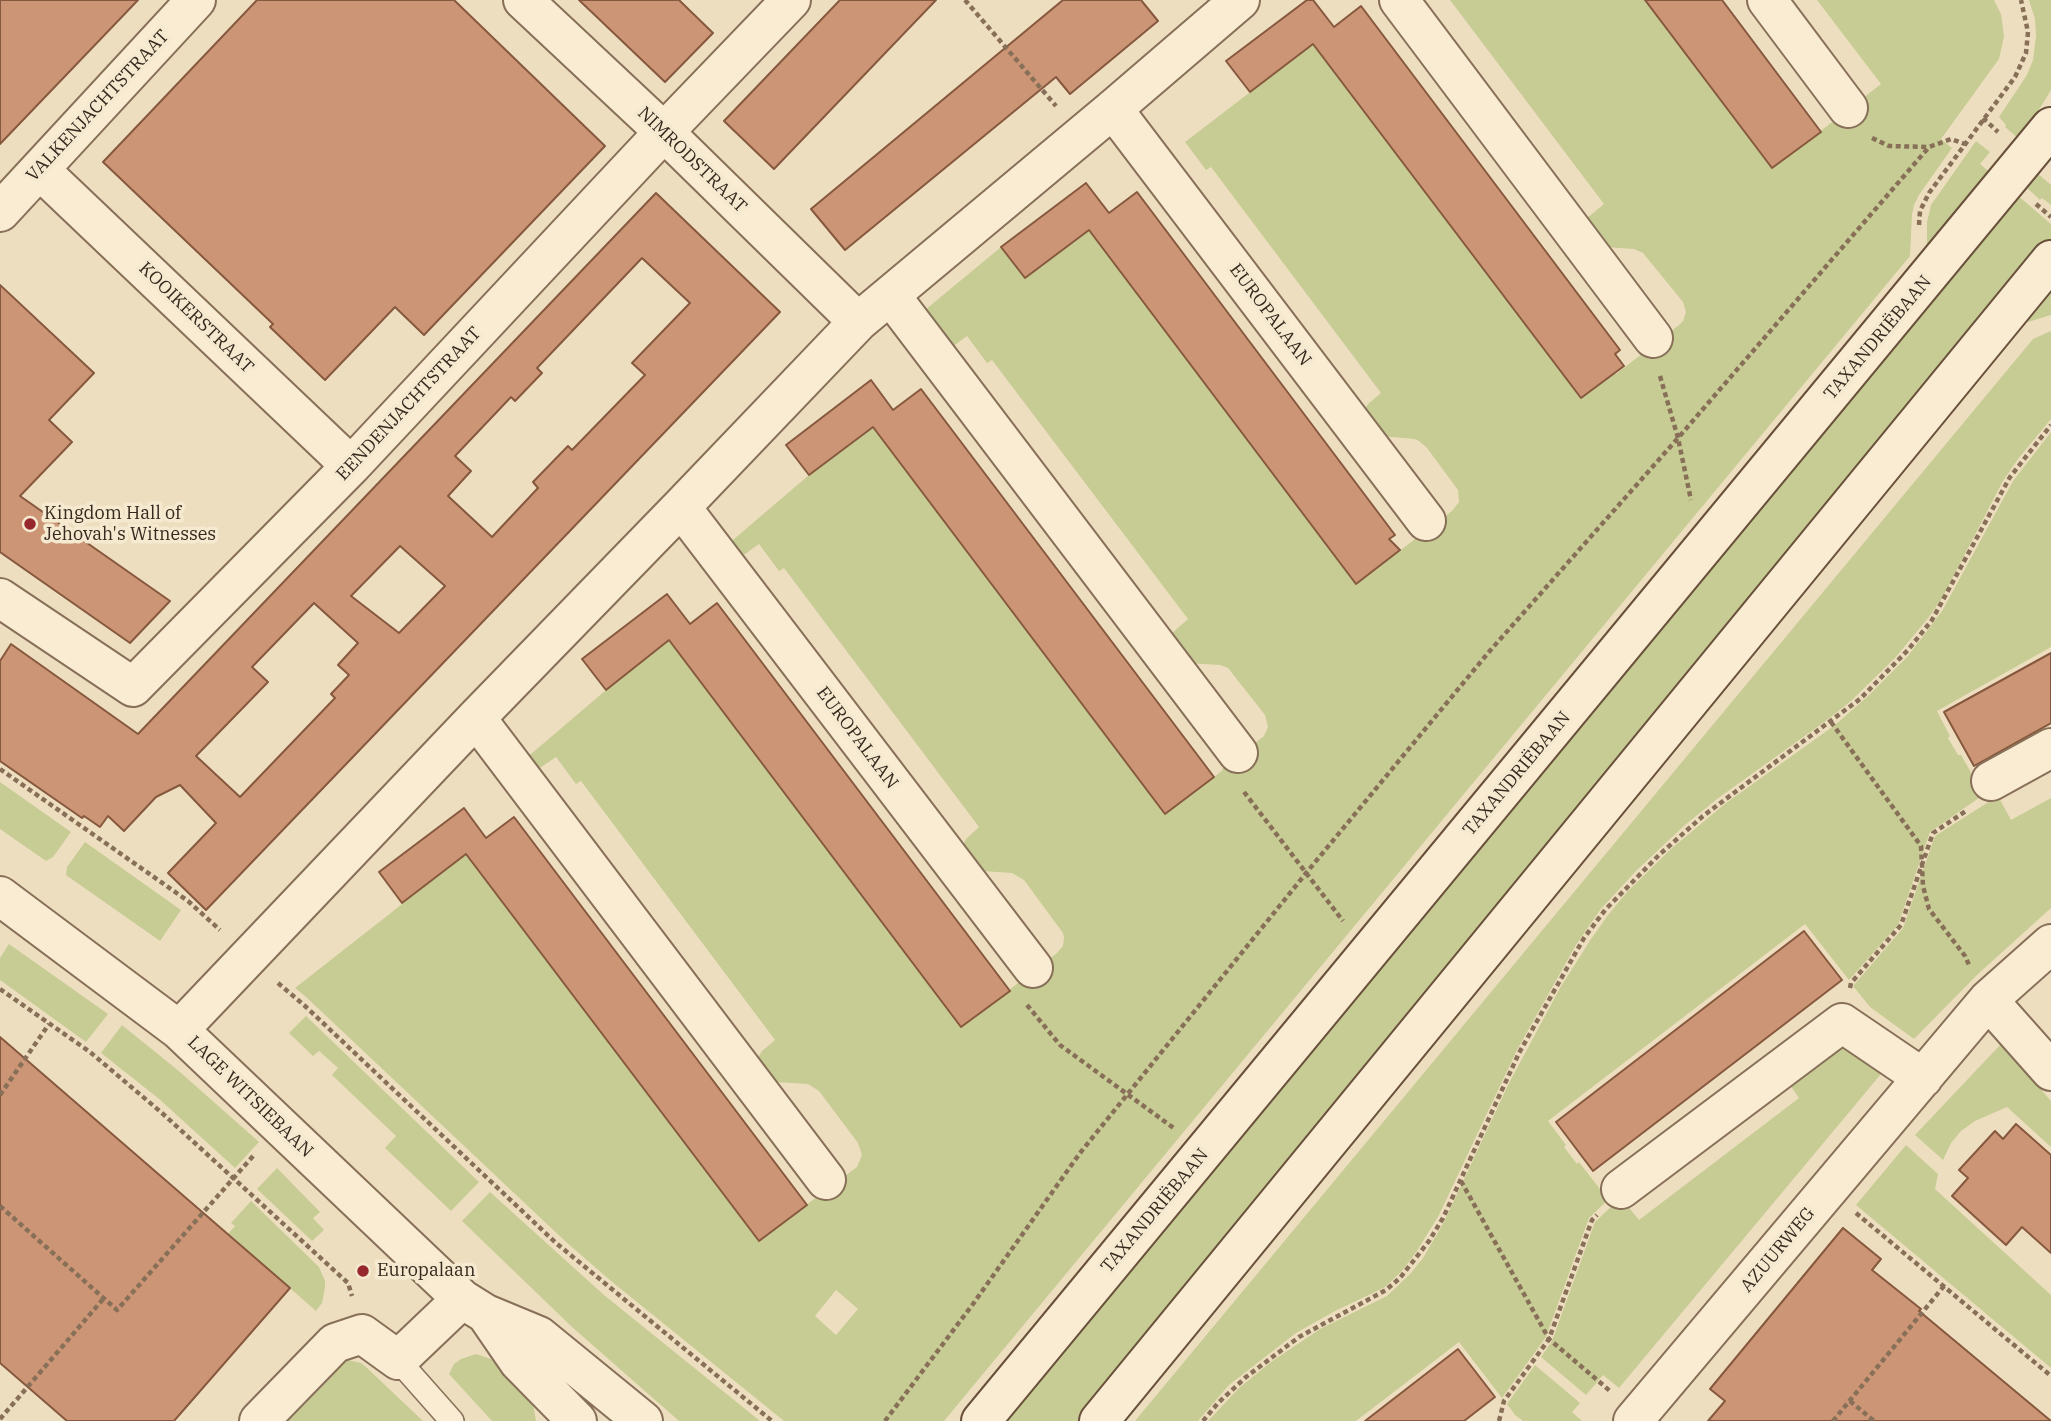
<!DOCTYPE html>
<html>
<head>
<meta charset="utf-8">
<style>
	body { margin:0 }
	canvas { display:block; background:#eedec0 }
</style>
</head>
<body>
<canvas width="2051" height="1421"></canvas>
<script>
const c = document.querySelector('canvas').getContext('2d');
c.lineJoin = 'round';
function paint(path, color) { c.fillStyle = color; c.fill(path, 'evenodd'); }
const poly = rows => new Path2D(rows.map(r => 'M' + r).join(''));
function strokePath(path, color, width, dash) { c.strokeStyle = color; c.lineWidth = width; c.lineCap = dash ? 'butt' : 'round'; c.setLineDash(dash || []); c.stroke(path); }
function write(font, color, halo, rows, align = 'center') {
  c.font = font + ' "IBM Plex Serif",serif'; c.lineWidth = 7; c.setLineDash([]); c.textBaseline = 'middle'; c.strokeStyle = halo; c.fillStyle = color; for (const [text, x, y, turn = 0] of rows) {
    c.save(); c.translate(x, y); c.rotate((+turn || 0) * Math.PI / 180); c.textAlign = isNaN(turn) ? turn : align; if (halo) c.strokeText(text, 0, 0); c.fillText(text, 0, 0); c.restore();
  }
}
const green = poly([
	[1450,0,1645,0,1773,168,1881,84,1817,0,1994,0,2001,14,2004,36,1999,59,1941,139,1952,148,1919,195,1914,205,1912,215,1910,256,944,1421,784,1421,611,1281,566,1242,306,997,295,988,466,854,758,1241,857,1167,862,1155,858,1143,819,1091,808,1084,776,1082,757,1059,762,1051,775,1040,581,781,576,784,556,757,534,772,524,760,606,690,670,640,961,1027,1057,953,1063,946,1064,937,1063,933,1024,880,1012,873,981,871,962,847,966,839,979,827,784,568,779,571,759,544,738,559,727,545,809,475,873,427,1165,813,1214,777,1223,770,1222,769,1264,736,1268,727,1265,715,1228,668,1220,665,1188,663,1171,634,1188,619,992,360,987,363,967,336,947,351,919,315,1001,247,1025,278,1089,230,1356,584,1452,511,1459,502,1458,490,1427,448,1419,441,1414,439,1381,436,1363,412,1368,404,1381,393,1211,167,1206,170,1185,142,1313,44,1614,373,1616,374,1679,325,1683,321,1686,312,1683,302,1643,253,1634,249,1604,247,1587,218,1604,204],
	[836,1290,858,1309,836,1335,815,1316],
	[2029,0,2051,0,2051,90,2042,105,2018,138,2005,127,2006,125,1999,117,2027,75,2033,60,2036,36,2035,19],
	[1976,141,1990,152,1980,164,1992,174,1927,253,1927,222,1931,205],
	[2035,171,2051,185,2051,205,2042,198,2040,200,2024,185],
	[2016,194,2051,224,2051,250,1081,1421,999,1421],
	[2051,292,2051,315,2028,322,2028,318],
	[2051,331,2051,419,2018,459,2003,481,1942,598,1929,617,1895,658,1851,701,1827,720,1717,799,1685,825,1636,871,1600,910,1576,945,1517,1050,1439,1215,1417,1251,1401,1272,1385,1287,1375,1292,1335,1311,1296,1333,1229,1385,1198,1421,1135,1421,2033,339],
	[2051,432,2051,647,1937,711,1950,736,1948,738,1958,755,1961,755,1977,783,1989,791,1930,832,1898,925,1849,980,1805,924,1548,1121,1566,1145,1564,1147,1577,1164,1579,1162,1600,1189,1605,1185,1613,1195,1589,1218,1546,1337,1502,1398,1459,1342,1356,1421,1208,1421,1239,1388,1271,1362,1320,1329,1387,1296,1410,1274,1423,1258,1444,1222,1509,1083,1560,988,1591,939,1608,915,1628,891,1672,848,1726,803,1835,725,1867,697,1908,656,1942,611,2013,481],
	[0,782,71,832,53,857,46,861,0,829],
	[1998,796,2011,820,2051,798,2051,908,1978,974,1914,1039,1870,1007,1853,986,1903,928,1935,836],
	[85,842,181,910,160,941,66,875,67,867],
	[9,944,108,1014,86,1042,0,980,0,958],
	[306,1016,479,1182,451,1211,385,1148,396,1136,332,1075,338,1068,319,1051,313,1056,289,1033],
	[122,1025,180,1072,259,1142,235,1168,158,1098,101,1053],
	[2001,1044,2051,1101,2051,1147,2007,1107,1975,1121,1961,1131,1951,1143,1943,1160,1915,1135],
	[1839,1046,1844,1047,1881,1074,1619,1388,1603,1375,1586,1395,1541,1357,1552,1341,1595,1222,1617,1201,1622,1199,1639,1220,1799,1098,1788,1082],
	[1906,1145,1938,1174,1935,1189,2051,1295,2051,1368,1856,1205],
	[277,1168,320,1212,313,1218,324,1230,312,1241,257,1189],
	[490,1192,604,1295,760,1421,679,1421,572,1327,462,1221],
	[251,1201,319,1267,325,1281,325,1288,322,1303,316,1311,228,1234,235,1226,231,1223],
	[476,1354,491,1359,530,1395,533,1403,536,1421,492,1421,449,1374,454,1364,461,1359],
	[348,1360,361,1363,366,1367,423,1421,278,1421,341,1361],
	[1535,1365,1580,1403,1572,1412,1582,1421,1523,1421,1515,1415,1507,1404]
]);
const building = poly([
	[0,0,138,0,0,144,0,0],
	[257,0,454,0,605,146,424,335,395,307,325,380,270,327,273,324,103,162,257,0],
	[579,0,679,0,713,33,665,82,579,0],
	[840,0,936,0,774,169,724,121,840,0],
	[1063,0,1141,0,1158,21,1070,94,1056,77,845,250,811,209,1063,0],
	[1307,0,1313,0,1334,27,1361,6,1620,350,1615,354,1624,366,1581,398,1313,44,1250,92,1226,61,1307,0],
	[1645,0,1722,0,1821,132,1772,168,1645,0],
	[1086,183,1109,213,1137,192,1395,535,1389,539,1400,550,1356,584,1089,230,1025,278,1001,247,1086,183],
	[656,193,780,312,206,910,168,873,216,823,180,785,156,797,124,831,108,816,100,827,84,816,82,818,0,761,0,661,11,644,138,734,656,193],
	[642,258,690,303,632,363,645,375,572,450,568,446,533,482,538,488,492,537,448,496,471,471,455,456,511,397,515,401,542,373,537,368,642,258],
	[400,546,445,586,399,633,351,596,400,546],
	[314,603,358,643,338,665,349,675,331,694,335,698,240,797,196,756,268,682,252,667,314,603],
	[0,285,94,373,49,420,72,442,20,496,170,601,130,643,0,552,0,285],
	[871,380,893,410,921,389,1214,777,1165,814,873,427,809,475,786,445,871,380],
	[667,594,690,624,717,603,1010,991,961,1027,669,640,606,690,582,659,667,594],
	[2051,653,2051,723,1974,766,1944,712,2051,653],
	[464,808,486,838,514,817,807,1205,759,1241,466,854,402,903,379,872,464,808],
	[1804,931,1842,980,1593,1171,1556,1122,1804,931],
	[0,1037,290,1288,174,1421,67,1421,0,1363,0,1037],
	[2016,1124,2051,1155,2051,1253,2022,1227,2006,1245,1952,1196,1968,1178,1959,1170,1995,1131,2003,1139,2016,1124],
	[1843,1228,1881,1259,1872,1270,1921,1309,1919,1311,2051,1421,1708,1421,1725,1401,1710,1389,1843,1228],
	[1458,1349,1495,1397,1464,1421,1365,1421,1458,1349]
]);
const path = poly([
	[965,0,1056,106],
	[1983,118,1998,132],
	[1872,138,1889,146,1928,147],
	[2036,204,2051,217],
	[1919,225,1920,211,1929,193,2015,77,2026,53,2028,32,2021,0],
	[1660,376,1678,438,1691,500],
	[1831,722,1921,846,1923,886,1929,909,1965,956,1969,965],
	[0,769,188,901,220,930],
	[1244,792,1343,921],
	[278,983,305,1006,556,1243,772,1421],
	[1850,988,1851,983,1901,925,1933,833,1966,811],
	[0,989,90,1052,162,1113,348,1283,352,1296],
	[1027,1005,1060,1045,1175,1129],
	[0,1095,49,1024],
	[1461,1181,1549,1339,1610,1391],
	[0,1206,117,1310,254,1155],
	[1856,1213,2051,1376],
	[1850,1401,1874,1421],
	[0,1419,104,1298],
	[885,1421,973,1304,1080,1153,1307,872,1488,653,1678,438,1929,147,1951,139,1965,144],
	[1203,1421,1218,1403,1246,1377,1299,1337,1386,1290,1400,1278,1429,1241,1443,1218,1519,1053,1584,938,1605,910,1659,855,1703,816,1860,699,1908,650,1932,620,2010,477,2051,425],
	[1499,1421,1504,1401,1549,1339,1592,1220,1597,1215],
	[1833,1421,1944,1286]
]);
const lane = poly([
	[398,1360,452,1421]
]);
const street = poly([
	[523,0,664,132,858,322],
	[1399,0,1653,338],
	[1767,0,1848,108],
	[1113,109,1426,521],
	[40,170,351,466],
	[0,212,196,0],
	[891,296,1238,753],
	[681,507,1033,968],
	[0,598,133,687,351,466,664,132,791,0],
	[476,718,826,1180],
	[1991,781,2051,748],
	[0,896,179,1030,462,1299,486,1314,539,1336,643,1421],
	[1988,1000,2051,1071],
	[179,1030,476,718,681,507,858,322,1113,109,1240,0],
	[1621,1189,1842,1023,1923,1078],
	[486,1314,519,1362,577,1421],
	[259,1421,335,1343,362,1334,398,1360,462,1299],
	[1633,1421,1988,1000,2051,944]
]);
const secondary = poly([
	[981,1421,2051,127],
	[1099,1421,2051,260]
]);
const markers = [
	[30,524,7,"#96282d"],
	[363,1271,7,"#96282d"]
];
const streetNames = [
	["VALKENJACHTSTRAAT",98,106,-47],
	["NIMRODSTRAAT",692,160,44],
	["EUROPALAAN",1270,315,53],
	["KOOIKERSTRAAT",196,318,44],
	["TAXANDRIËBAAN",1878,338,-50],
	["EENDENJACHTSTRAAT",409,404,-47],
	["EUROPALAAN",857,738,53],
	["TAXANDRIËBAAN",1517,774,-50],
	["LAGE WITSIEBAAN",250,1097,44],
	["TAXANDRIËBAAN",1155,1211,-50],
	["AZUURWEG",1778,1250,-50]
];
const poiNames = [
	["Kingdom Hall of",44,514],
	["Jehovah's Witnesses",44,535],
	["Europalaan",377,1271]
];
paint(green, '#c7cc94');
paint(building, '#cc9676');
strokePath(building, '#86583e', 2);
strokePath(lane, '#876f58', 26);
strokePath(street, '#876f58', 42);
strokePath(secondary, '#69503b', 42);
strokePath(path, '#876f58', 4.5, [5, 3.5]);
strokePath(lane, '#f9ecd3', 23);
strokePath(street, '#f9ecd3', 38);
strokePath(secondary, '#f9ecd3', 38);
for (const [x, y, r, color] of markers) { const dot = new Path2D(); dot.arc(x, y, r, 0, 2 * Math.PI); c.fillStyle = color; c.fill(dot); strokePath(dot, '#f5e9d0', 2.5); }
write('18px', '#36281d', '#f5e9d0', streetNames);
write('18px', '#36281d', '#f5e9d0', poiNames, 'left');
</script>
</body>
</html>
